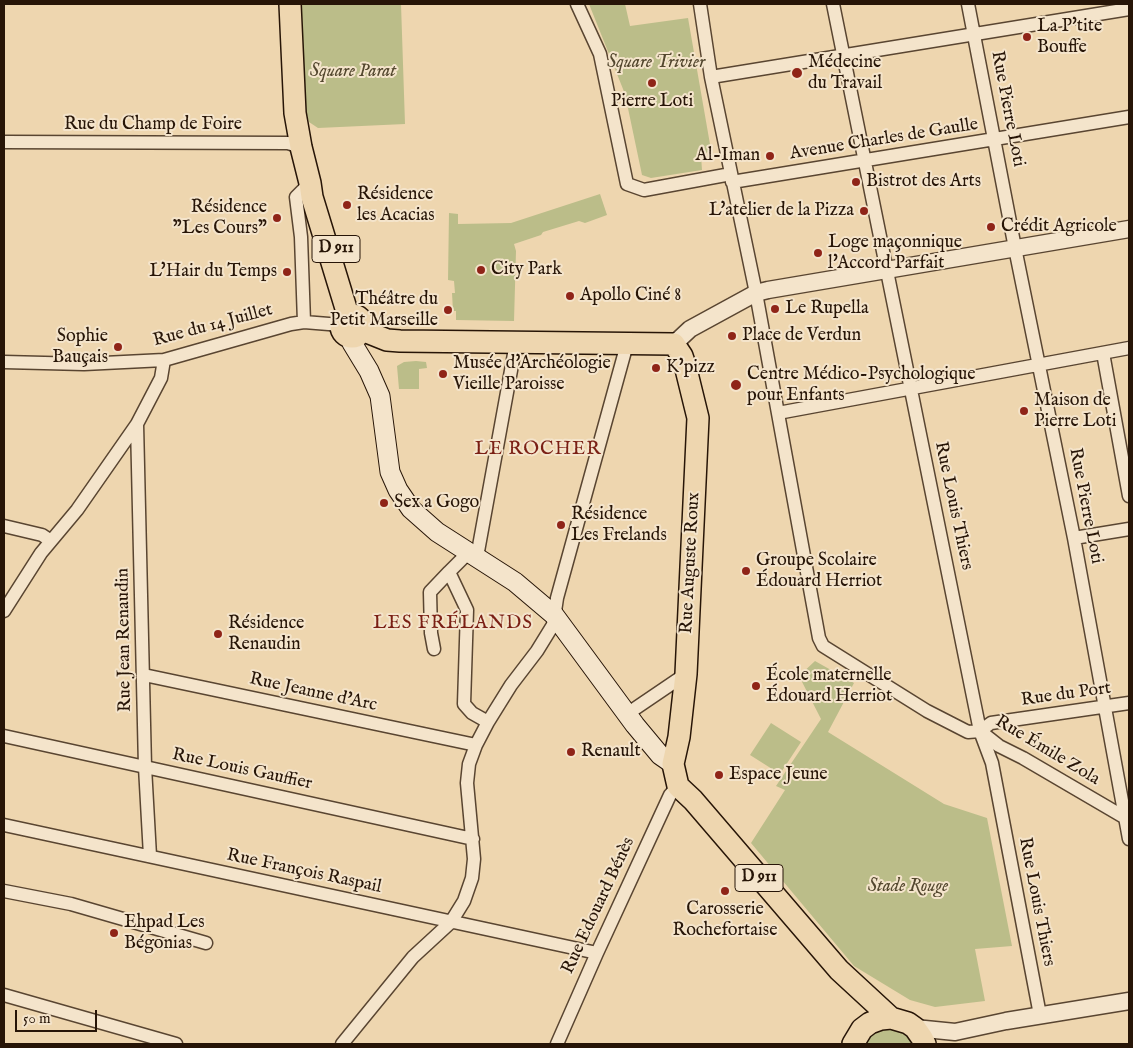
<!DOCTYPE html>
<html>
<head>
<meta charset="utf-8">
<style>
	body { margin:0 }
	#map { position:relative; width:1133px; height:1048px; overflow:hidden; background:#eed6af; font-family:"IM FELL English",serif }
	canvas { display:block }
	.frame { position:absolute; inset:0; border:5px solid #271507; pointer-events:none }
	.scale { position:absolute; left:15px; top:1010px; width:82px; height:22px; box-sizing:border-box; border:2px solid #271507; border-top:0; padding-left:6px; font-size:15px; line-height:18px; white-space:nowrap; color:#271507; -webkit-text-stroke:4px #f4e4cb; paint-order:stroke }
</style>
</head>
<body>
<div id="map">
<canvas width="1133" height="1048"></canvas>
<div class="frame"></div>
<div class="scale">50 m</div>
</div>
<script>
const c = document.querySelector('canvas').getContext('2d');
c.lineJoin = 'round';
function paint(path, color) { c.fillStyle = color; c.fill(path, 'evenodd'); }
const poly = rows => new Path2D(rows.map(r => 'M' + r).join(''));
function strokePath(path, color, width, dash) { c.strokeStyle = color; c.lineWidth = width; c.lineCap = dash ? 'butt' : 'round'; c.setLineDash(dash || []); c.stroke(path); }
function write(font, color, halo, rows, align = 'center') {
  c.font = font + ' "IM FELL English",serif'; c.lineWidth = 4; c.setLineDash([]); c.textBaseline = 'middle'; c.strokeStyle = halo; c.fillStyle = color; for (const [text, x, y, turn = 0] of rows) {
    c.save(); c.translate(x, y); c.rotate((+turn || 0) * Math.PI / 180); c.textAlign = isNaN(turn) ? turn : align; if (halo) c.strokeText(text, 0, 0); c.fillText(text, 0, 0); c.restore();
  }
}
const green = poly([
	[299,4,401,4,405,124,318,128,309,122,303,101],
	[589,4,625,4,630,26,688,18,711,150,701,156,702,170,651,178,642,175,625,94],
	[600,194,607,215,585,223,579,221,543,232,541,235,514,244,516,251,514,321,456,320,456,311,453,311,452,293,455,293,454,281,448,280,449,213,458,214,458,224,511,223],
	[416,361,426,362,427,368,419,369,419,389,399,389,397,366,404,362],
	[815,661,854,683,828,732,944,804,987,818,1012,946,975,949,985,1001,935,1007,910,1000,854,966,751,843,785,790,776,786,821,719,799,676],
	[771,723,801,742,780,774,750,755],
	[891,1023,920,1044,860,1044,862,1039]
]);
const minor = poly([
	[577,4,600,54,627,184,644,190,731,174],
	[700,4,711,77,756,293,819,638,823,646,927,711,968,732,980,731,999,746,1023,758,1129,820],
	[833,4,980,731,992,763,1040,1015],
	[968,4,1015,248,1074,538,1129,839],
	[711,77,1129,9],
	[4,142,288,143,301,147],
	[732,182,1129,117],
	[304,322,301,237,296,197,310,183],
	[1103,353,1129,496],
	[4,362,84,364,164,360,291,324,304,322,341,325],
	[778,413,1129,348],
	[137,424,145,767,150,856],
	[4,526,42,535,51,541],
	[1074,538,1129,529],
	[469,552,449,572,467,610,464,704,472,713,488,722],
	[477,557,516,343],
	[4,611,41,553,77,510,137,424,161,378,164,360],
	[434,649,431,633,430,592,449,572],
	[144,675,476,745],
	[627,714,686,674],
	[980,731,991,723,1129,703],
	[4,736,473,839],
	[4,825,597,953],
	[4,891,71,904,206,943],
	[4,995,176,1044],
	[342,1044,413,957,451,922,464,901,472,878,474,859,467,783,469,764,476,745,488,722,511,685,537,651,553,625,557,598,627,344],
	[557,1044,597,953,670,795,678,786]
]);
const tertiary = poly([
	[674,344,690,329,756,293,768,290,1129,229],
	[915,1028,955,1032,1006,1021,1129,1001]
]);
const secondary = poly([
	[352,336,352,343,369,371,380,396,390,472,398,490,411,509,437,532,515,582,554,615,635,725,660,755,673,764]
]);
const primary = poly([
	[290,4,295,113,301,147,310,183,312,197,348,315],
	'341 326a11 11 0 1 1 22 0a11 11 0 1 1-22 0Z',
	[362,330,387,340,400,341,674,344,682,356,685,365,698,418,686,674,679,737,673,764,678,786,693,800,839,970,891,1018],
	[853,1044,862,1029,870,1023,881,1019,891,1018,908,1023,915,1028,922,1038,925,1044]
]);
const markers = [
	[1027,37,5,"#8f2418"],
	[797,73,6,"#8f2418"],
	[652,83,5,"#8f2418"],
	[770,156,5,"#8f2418"],
	[856,182,5,"#8f2418"],
	[347,205,5,"#8f2418"],
	[864,211,5,"#8f2418"],
	[277,218,5,"#8f2418"],
	[991,227,5,"#8f2418"],
	[818,253,5,"#8f2418"],
	[481,270,5,"#8f2418"],
	[287,272,5,"#8f2418"],
	[570,296,5,"#8f2418"],
	[775,309,5,"#8f2418"],
	[448,310,5,"#8f2418"],
	[732,336,5,"#8f2418"],
	[118,347,5,"#8f2418"],
	[656,368,5,"#8f2418"],
	[443,374,5,"#8f2418"],
	[736,385,6,"#8f2418"],
	[1024,411,5,"#8f2418"],
	[384,503,5,"#8f2418"],
	[561,525,5,"#8f2418"],
	[746,571,5,"#8f2418"],
	[218,634,5,"#8f2418"],
	[756,686,5,"#8f2418"],
	[571,752,5,"#8f2418"],
	[719,775,5,"#8f2418"],
	[725,891,5,"#8f2418"],
	[114,933,5,"#8f2418"]
];
const shields = [
	[336,249,48],
	[759,878,48]
];
const shieldNames = [
	["D 911",336,249],
	["D 911",759,878]
];
const poiNames = [
	["La P'tite",1037,27],
	["Bouffe",1037,48],
	["Médecine",808,63],
	["du Travail",808,84],
	["Pierre Loti",652,102,"center"],
	["Al-Iman",760,156,"right"],
	["Bistrot des Arts",866,182],
	["Résidence",357,195],
	["les Acacias",357,216],
	["Résidence",267,208,"right"],
	["\"Les Cours\"",267,229,"right"],
	["L'atelier de la Pizza",854,211,"right"],
	["Crédit Agricole",1001,227],
	["Loge maçonnique",828,243],
	["l'Accord Parfait",828,264],
	["City Park",491,270],
	["L'Hair du Temps",277,272,"right"],
	["Apollo Ciné 8",580,296],
	["Théâtre du",438,300,"right"],
	["Petit Marseille",438,321,"right"],
	["Le Rupella",785,309],
	["Place de Verdun",742,336],
	["Sophie",108,337,"right"],
	["Bauçais",108,358,"right"],
	["Musée d'Archéologie",453,364],
	["Vieille Paroisse",453,385],
	["K'pizz",666,368],
	["Centre Médico-Psychologique",747,375],
	["pour Enfants",747,396],
	["Maison de",1034,401],
	["Pierre Loti",1034,422],
	["Sex a Gogo",394,503],
	["Résidence",571,515],
	["Les Frelands",571,536],
	["Groupe Scolaire",756,561],
	["Édouard Herriot",756,582],
	["Résidence",228,624],
	["Renaudin",228,645],
	["École maternelle",766,676],
	["Édouard Herriot",766,697],
	["Renault",581,752],
	["Espace Jeune",729,775],
	["Carosserie",725,910,"center"],
	["Rochefortaise",725,931,"center"],
	["Ehpad Les",124,923],
	["Bégonias",124,944]
];
const parkNames = [
	["Square Trivier",656,63],
	["Square Parat",353,72],
	["Stade Rouge",908,887]
];
const streetNames = [
	["Rue Pierre Loti",1007,109,79],
	["Rue du Champ de Foire",153,125],
	["Avenue Charles de Gaulle",884,140,-9],
	["Rue du 14 Juillet",213,326,-15],
	["Rue Louis Thiers",953,506,78],
	["Rue Pierre Loti",1085,506,79],
	["Rue Auguste Roux",691,563,-87],
	["Rue Jean Renaudin",125,640,-91],
	["Rue Jeanne d'Arc",313,693,12],
	["Rue du Port",1066,695,-8],
	["Rue Émile Zola",1047,751,31],
	["Rue Louis Gauffier",242,770,12],
	["Rue François Raspail",304,872,12],
	["Rue Louis Thiers",1036,902,79],
	["Rue Edouard Bénès",599,906,-65]
];
const neighbourhoodNames = [
	["LE ROCHER",538,450],
	["LES FRÉLANDS",453,624]
];
paint(green, '#bbbd89');
strokePath(minor, '#594531', 15);
strokePath(tertiary, '#594531', 19);
strokePath(secondary, '#271507', 21);
strokePath(primary, '#271507', 24);
strokePath(minor, '#f4e4cb', 12);
strokePath(tertiary, '#f4e4cb', 16);
strokePath(secondary, '#f4e4cb', 19);
strokePath(primary, '#eed6af', 21);
for (const [x, y, r, color] of markers) { const dot = new Path2D(); dot.arc(x, y, r, 0, 2 * Math.PI); c.fillStyle = color; c.fill(dot); strokePath(dot, '#f4e4cb', 2); }
for (const [x, y, w] of shields) { const box = new Path2D(); box.roundRect(x - w / 2, y - 13.5, w, 27, 4); c.fillStyle = '#f4e4cb'; c.fill(box); strokePath(box, '#271507', 1); }
write('bold 16px', '#271507', null, shieldNames);
write('18px', '#271507', '#f4e4cb', poiNames, 'left');
write('italic 18px', '#53472e', '#f4e4cb', parkNames);
write('18px', '#271507', '#f4e4cb', streetNames);
c.letterSpacing = '1px';
write('19px', '#7a1f14', '#f4e4cb', neighbourhoodNames);
c.letterSpacing = '0px';
</script>
</body>
</html>
